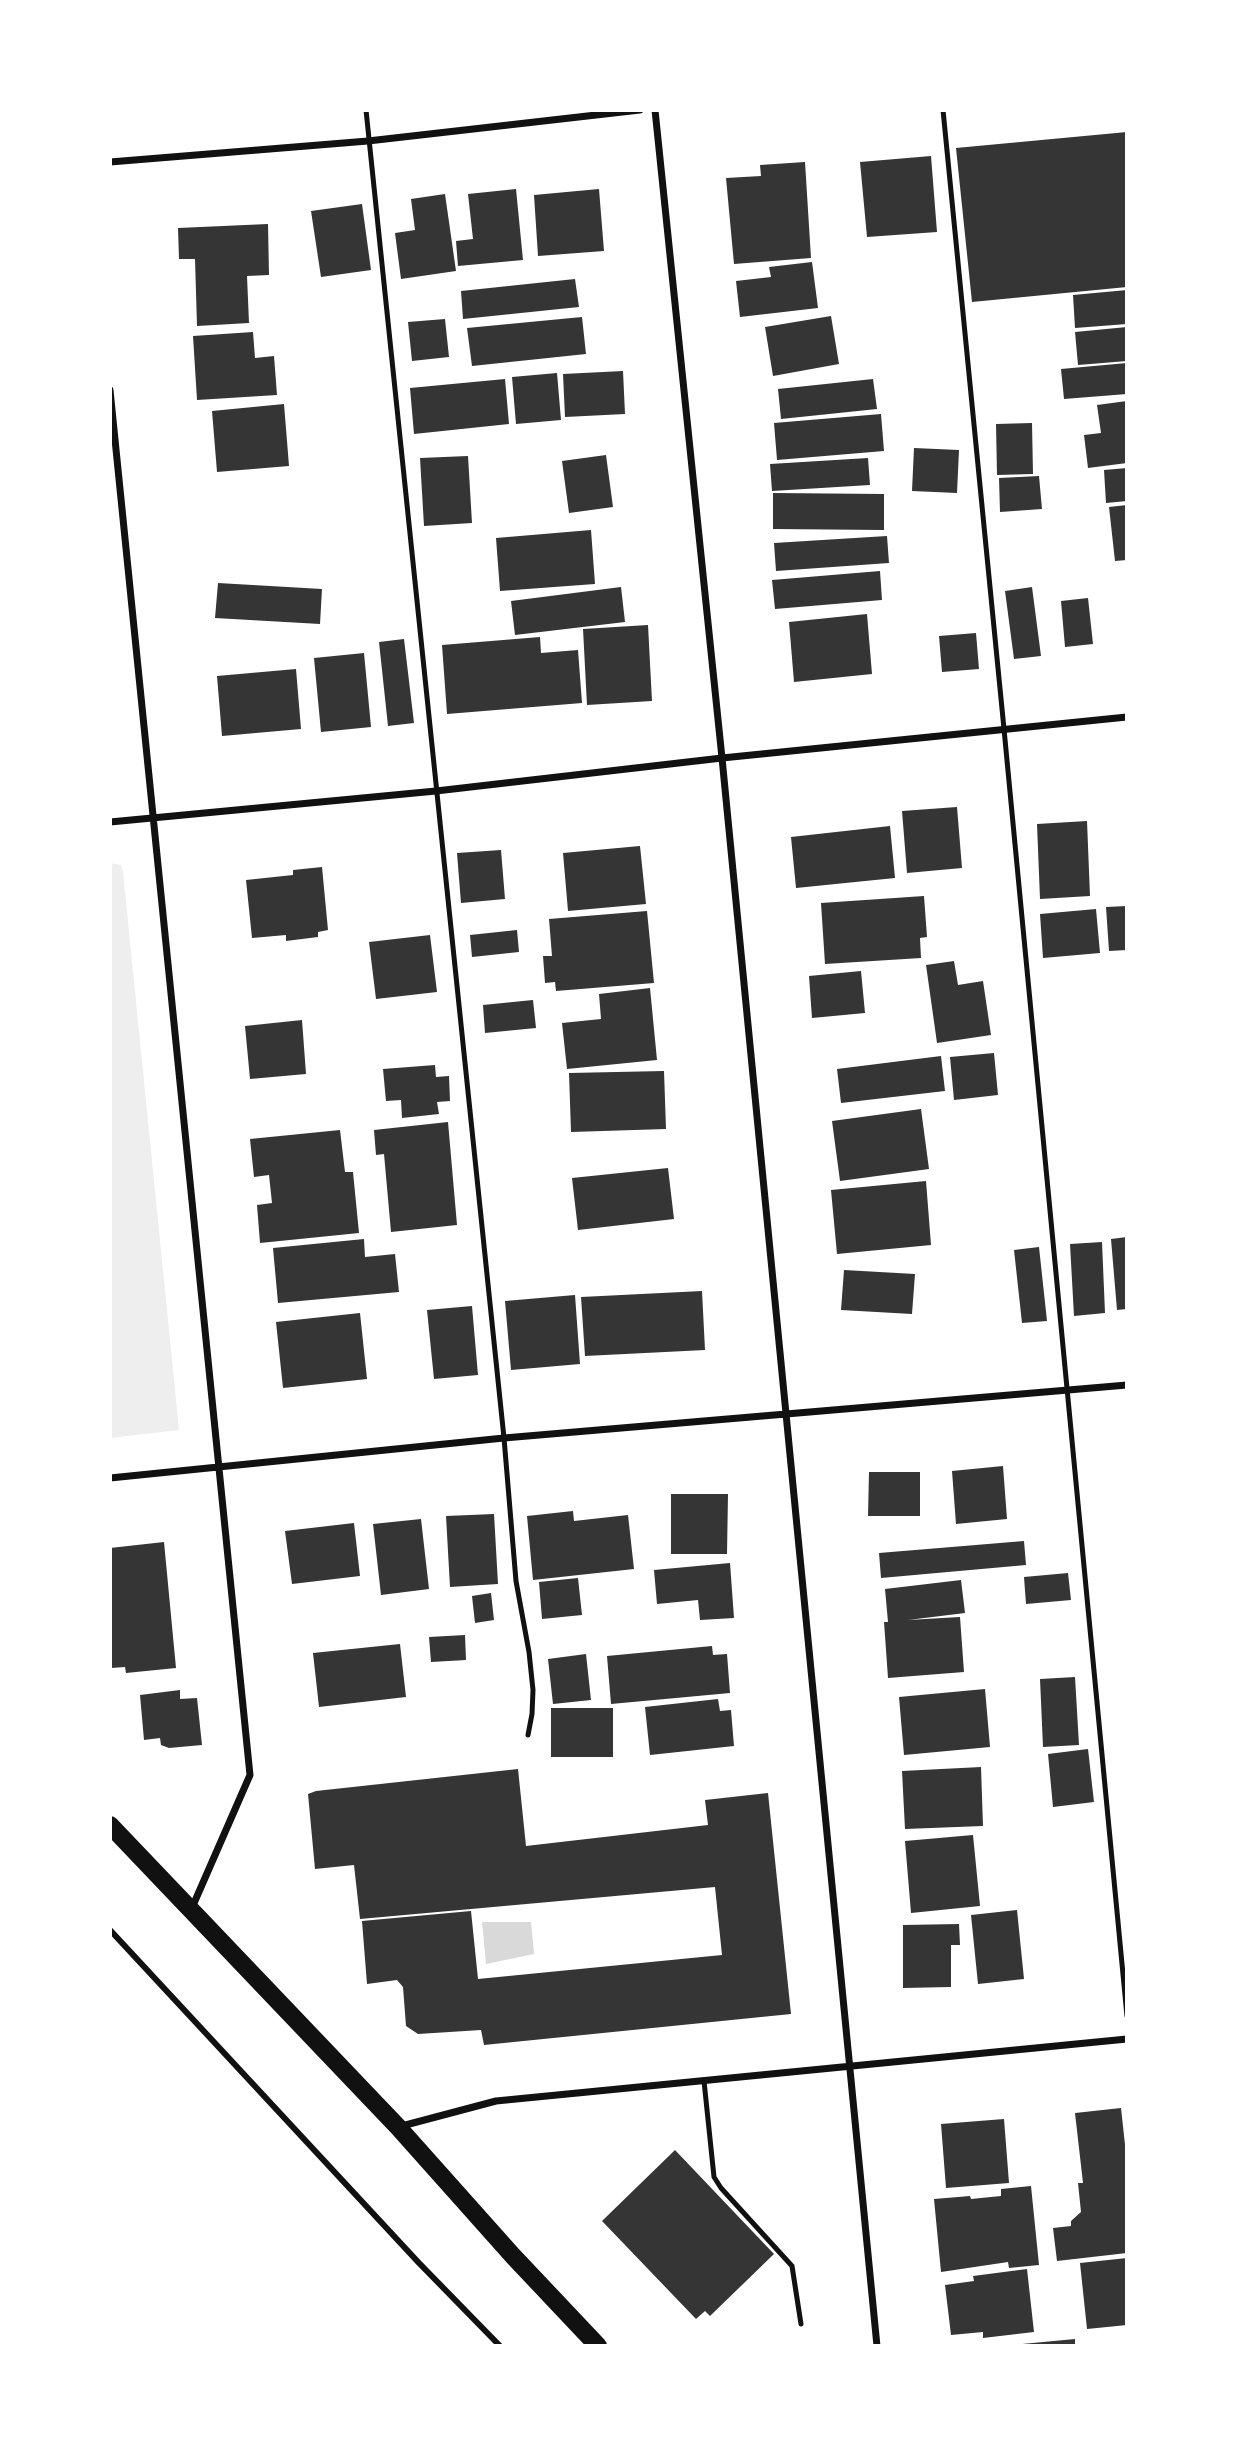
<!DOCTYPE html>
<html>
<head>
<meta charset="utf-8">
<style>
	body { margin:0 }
	#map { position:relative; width:1237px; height:2456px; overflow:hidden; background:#fff; font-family:"Fira Sans Condensed",sans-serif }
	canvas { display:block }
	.frame { position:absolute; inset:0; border:112px solid #fff; pointer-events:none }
</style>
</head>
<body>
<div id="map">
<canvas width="1237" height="2456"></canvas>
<div class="frame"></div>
</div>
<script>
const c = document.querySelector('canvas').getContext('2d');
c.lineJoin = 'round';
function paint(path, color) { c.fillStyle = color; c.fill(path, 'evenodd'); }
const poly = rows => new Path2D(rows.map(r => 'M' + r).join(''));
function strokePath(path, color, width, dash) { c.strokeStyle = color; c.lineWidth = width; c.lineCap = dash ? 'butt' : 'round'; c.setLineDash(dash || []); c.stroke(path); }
const green = poly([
	[110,863,121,865,123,872,179,1430,110,1438]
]);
const water = poly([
	[482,1922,531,1922,534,1954,486,1964]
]);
const building = poly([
	[1127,132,1127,287,972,302,956,148],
	[931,156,937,232,867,237,860,162],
	[805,162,811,258,734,264,726,178,761,176,760,165],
	[516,189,523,260,458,266,456,241,473,239,468,194],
	[599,189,604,251,538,256,534,195],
	[445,194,456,271,401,279,395,233,415,230,411,199],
	[362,204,371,270,321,277,311,211],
	[268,224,269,275,247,276,249,323,197,326,195,259,179,259,178,228],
	[812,262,818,308,740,317,736,281,771,277,769,267],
	[575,279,579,307,463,319,461,291],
	[1127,290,1127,324,1075,328,1073,295],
	[831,316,839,364,773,376,765,327],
	[582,317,586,354,472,366,467,328],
	[445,319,449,357,412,361,408,322],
	[1127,327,1127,361,1078,365,1075,332],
	[253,332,255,358,274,356,277,395,197,400,193,336],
	[1127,363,1127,394,1064,399,1061,369],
	[623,371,625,414,565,417,563,374],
	[557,373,561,420,516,424,512,377],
	[505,379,509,424,414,434,410,388],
	[873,379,877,409,781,419,778,389],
	[1127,401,1127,463,1088,468,1084,435,1101,433,1097,405],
	[284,404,289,466,217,472,212,411],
	[881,414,884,451,777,460,774,423],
	[1032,423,1033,474,997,475,996,424],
	[914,448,959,450,957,493,912,491],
	[606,455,613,507,569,513,562,461],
	[468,456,472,523,424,526,420,458],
	[868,458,870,485,772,491,770,464],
	[1127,468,1127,501,1106,503,1104,470],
	[1039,476,1042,509,1000,512,999,478],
	[773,493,884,494,884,530,773,529],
	[1127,505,1127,560,1115,561,1109,507],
	[591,530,595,584,500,591,496,538],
	[887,536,889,563,776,571,774,543],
	[880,571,882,600,775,609,772,580],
	[218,583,322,589,320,624,215,618],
	[621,587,625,622,515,635,511,601],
	[1032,587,1041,656,1014,659,1005,591],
	[1088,598,1093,644,1065,647,1061,601],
	[867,614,872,674,794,682,789,622],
	[648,625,652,701,587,705,583,629],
	[976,633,979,669,942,672,939,636],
	[540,637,541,653,578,650,582,703,447,714,442,645],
	[404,639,414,723,388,726,379,642],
	[364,653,371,727,321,732,314,658],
	[296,669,301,729,222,736,217,676],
	[957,807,962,868,907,873,902,811],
	[1087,821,1090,896,1040,899,1037,824],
	[890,826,895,878,796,888,791,837],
	[640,846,646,904,568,911,563,853],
	[501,850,505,899,461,903,457,853],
	[322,867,328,930,318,932,318,937,286,941,286,935,252,938,246,880,293,875,293,870],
	[924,896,927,937,920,938,921,958,825,964,821,903],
	[1127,906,1127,950,1109,951,1106,907],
	[1096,909,1100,953,1043,958,1040,914],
	[647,911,654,983,556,991,555,982,545,983,543,956,552,956,549,919],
	[517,930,519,952,472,957,470,935],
	[430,935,437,992,376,999,369,942],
	[954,961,958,985,983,981,991,1035,937,1043,926,965],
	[861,971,865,1013,812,1018,809,976],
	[650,988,657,1060,567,1069,562,1023,601,1019,599,994],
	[533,1000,536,1028,485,1033,483,1005],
	[302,1020,306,1074,250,1079,245,1026],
	[994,1053,998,1095,954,1100,950,1057],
	[941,1056,945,1091,841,1103,837,1069],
	[435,1065,436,1077,449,1076,450,1101,437,1102,439,1114,402,1118,401,1100,386,1101,383,1069],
	[664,1071,666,1129,571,1132,569,1073],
	[921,1109,929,1169,840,1181,832,1121],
	[448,1122,457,1225,391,1232,384,1154,376,1155,374,1130],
	[340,1130,345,1172,353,1172,359,1233,260,1243,257,1205,272,1203,269,1175,254,1177,250,1139],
	[668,1168,674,1219,578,1230,572,1178],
	[926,1181,931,1245,837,1254,831,1190],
	[1127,1237,1127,1309,1117,1310,1111,1239],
	[364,1239,365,1257,395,1254,399,1292,278,1303,273,1248],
	[1102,1242,1105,1313,1074,1316,1070,1244],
	[1039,1247,1047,1321,1022,1323,1014,1250],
	[844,1270,915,1274,912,1314,841,1310],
	[702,1291,705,1350,585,1356,581,1297],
	[575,1295,580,1364,511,1370,505,1301],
	[472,1306,478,1375,434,1379,427,1310],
	[360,1313,367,1379,283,1388,276,1322],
	[1003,1466,1007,1519,956,1524,952,1471],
	[869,1472,920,1472,920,1516,868,1516],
	[671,1494,728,1494,727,1554,671,1554],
	[573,1511,574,1521,628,1515,634,1569,533,1580,527,1516],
	[494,1514,498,1584,450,1587,446,1516],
	[421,1519,429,1589,381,1595,373,1524],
	[354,1523,360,1576,292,1584,285,1531],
	[1024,1541,1026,1565,881,1578,879,1553],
	[164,1542,176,1668,126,1673,125,1667,111,1668,110,1548],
	[730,1563,734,1618,700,1620,698,1600,657,1604,654,1570],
	[1068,1573,1071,1600,1026,1604,1024,1577],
	[578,1578,582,1615,542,1619,539,1582],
	[961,1580,965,1613,908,1620,960,1617,964,1672,888,1678,884,1622,888,1622,885,1589],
	[491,1593,494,1620,475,1623,472,1596],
	[465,1635,466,1660,431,1662,429,1637],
	[400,1644,406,1697,319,1707,313,1653],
	[712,1646,713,1655,727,1654,730,1693,611,1704,607,1656],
	[586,1654,591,1700,553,1704,548,1659],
	[1075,1677,1079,1745,1043,1747,1040,1679],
	[985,1689,990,1747,904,1755,899,1697],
	[180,1690,180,1699,197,1698,202,1745,169,1748,161,1745,160,1738,144,1740,140,1695],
	[718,1699,720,1711,731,1710,734,1746,650,1755,645,1707],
	[551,1708,613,1708,613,1757,551,1757],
	[1088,1749,1094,1802,1053,1807,1048,1754],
	[981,1767,983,1826,905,1829,902,1771],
	[518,1769,526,1846,708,1825,705,1800,768,1793,791,2014,484,2045,481,2030,418,2034,406,2026,403,1987,397,1980,367,1984,362,1921,471,1911,478,1979,722,1955,715,1887,360,1919,354,1865,315,1869,308,1794,316,1791],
	[973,1835,980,1906,911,1913,905,1841],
	[1017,1910,1024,1979,978,1984,971,1915],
	[959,1924,960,1945,951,1945,951,1987,903,1988,903,1925],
	[1121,2108,1127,2163,1127,2199,1125,2200,1127,2253,1057,2261,1053,2228,1071,2226,1071,2221,1081,2212,1078,2183,1083,2183,1075,2113],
	[1004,2119,1009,2183,946,2188,941,2124],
	[675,2150,774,2254,710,2316,705,2311,696,2319,602,2221],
	[1031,2186,1039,2265,1009,2268,1008,2262,941,2272,934,2199,970,2196,971,2199,1001,2196,1001,2189],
	[1127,2258,1127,2325,1087,2329,1080,2263],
	[1027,2269,1034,2332,983,2338,983,2332,951,2335,945,2285,974,2281,973,2276],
	[1075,2339,1075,2346,1023,2346,1022,2344]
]);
const service = poly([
	[366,110,504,1438,516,1581,529,1652,533,1690,532,1714,528,1735],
	[943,110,1004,729,1127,2016],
	[704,2081,714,2177,721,2188,792,2266,801,2324]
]);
const pedestrian = poly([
	[110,1930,419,2263,500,2346]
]);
const minor = poly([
	[655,110,722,758,877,2346],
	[110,162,368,141,640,110],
	[110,390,250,1775,191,1910],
	[110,822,436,791,722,758,1127,717],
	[110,1478,504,1438,1127,1385],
	[398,2127,496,2101,1127,2039]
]);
const primary = poly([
	[110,1825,398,2127,513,2256,598,2346]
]);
paint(green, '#eee');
paint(water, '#d9d9d9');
paint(building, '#353535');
strokePath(service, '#111', 5);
strokePath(pedestrian, '#111', 6);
strokePath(minor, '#111', 7);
strokePath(primary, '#111', 18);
</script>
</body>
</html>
